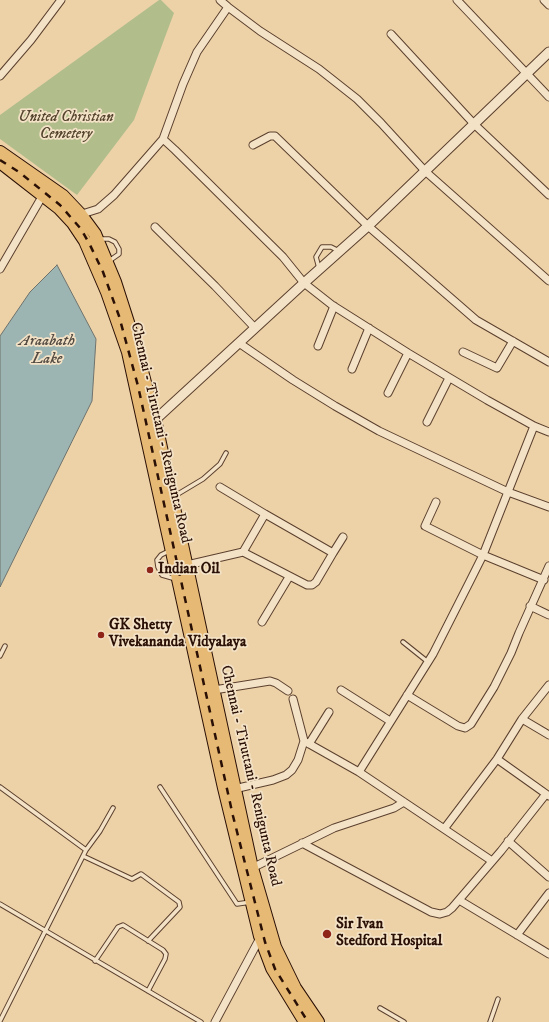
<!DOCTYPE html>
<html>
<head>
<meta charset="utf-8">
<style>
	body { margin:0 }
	canvas { display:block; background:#edd2a8 }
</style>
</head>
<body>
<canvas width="549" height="1022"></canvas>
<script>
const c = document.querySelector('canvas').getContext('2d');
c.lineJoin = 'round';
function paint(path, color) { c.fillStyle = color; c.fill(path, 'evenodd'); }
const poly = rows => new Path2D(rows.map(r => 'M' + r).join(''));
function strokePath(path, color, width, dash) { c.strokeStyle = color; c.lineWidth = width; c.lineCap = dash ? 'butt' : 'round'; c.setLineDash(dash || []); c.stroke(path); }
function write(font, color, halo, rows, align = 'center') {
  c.font = font + ' "IM FELL DW Pica",serif'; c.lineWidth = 3.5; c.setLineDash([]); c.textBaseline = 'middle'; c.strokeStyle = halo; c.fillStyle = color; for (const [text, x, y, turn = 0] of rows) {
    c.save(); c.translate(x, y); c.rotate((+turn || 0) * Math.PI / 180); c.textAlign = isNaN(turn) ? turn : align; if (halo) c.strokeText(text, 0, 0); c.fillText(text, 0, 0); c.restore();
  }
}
const green = poly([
	[159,0,161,0,174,13,134,120,77,195,0,139,0,115]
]);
const water = poly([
	[57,265,96,339,92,401,0,587,0,336,30,292,57,265]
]);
const service = poly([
	[100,239,109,239,115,242,119,249,119,254,109,261],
	[319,268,316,257,322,247,331,247,339,251],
	[173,497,203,479,220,464,226,453],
	[169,551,161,555,157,560,158,567,162,575,176,579],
	[403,642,428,662],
	[0,656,5,646],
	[0,787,86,850],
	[160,787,237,904,251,902],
	[83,856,132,879,141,874,179,902,180,907,148,941],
	[0,904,201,1022],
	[95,961,118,927,123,925,163,950,166,954,165,959,148,991],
	[380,1008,404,1022],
	[0,1021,86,850,100,831,113,808],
	[490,1022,498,999]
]);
const minor = poly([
	[220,0,228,7,260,31,319,69,357,99,381,123,425,171,549,281],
	[457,0,549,97],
	[544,0,549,5],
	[391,34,474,124,549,195],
	[0,76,31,40,61,0],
	[163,139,175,150,283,257,304,283,332,305,408,353,487,400,534,426,549,432],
	[253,145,270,136,275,136,368,226,476,320,549,362],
	[79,215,98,209,114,195,163,139,183,84,197,52,228,7],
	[155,227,215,286,255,328],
	[0,269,43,195],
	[239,343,293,380,335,406,379,431,508,492,549,507],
	[318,346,334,306],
	[463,352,497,368,513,341],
	[352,369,369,328],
	[388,393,408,353],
	[427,422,449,378],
	[220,487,265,514],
	[436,502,425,526,483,555,544,580],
	[333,553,343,537],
	[187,565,243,552,265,514,333,553,316,582,312,585,307,585,243,552],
	[530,606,549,615],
	[262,622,289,577],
	[214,690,270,681,276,683,288,691],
	[341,690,390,721],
	[407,695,458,726,465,728,471,724,494,687,511,653,519,633,549,566],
	[522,719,549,735],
	[304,741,359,772,492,861],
	[309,744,329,712],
	[497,759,549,796],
	[359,772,433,654,470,581,483,555,534,426],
	[234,789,273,780,286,775,292,770,298,760,304,741,293,699],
	[444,829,497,759,522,719,549,685],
	[508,841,549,877],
	[302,843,431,912,440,914,447,912,452,908,501,851,546,794],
	[252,868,334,828,394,808,404,802],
	[459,900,549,954],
	[517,935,549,893],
	[215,1022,261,936]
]);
const tertiary = poly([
	[150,422,155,420,304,283,368,226,549,52]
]);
const trunk = poly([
	[0,152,63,196,81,215,95,234,115,282,134,341,155,420,252,868,275,947,295,988,318,1022],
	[0,162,59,208,73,223,85,241,107,292,128,352,224,788,260,936,272,968,305,1022]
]);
const rail = poly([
	[0,160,19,172,60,205,81,229,90,245,103,272,119,316,138,386,233,816,265,942,275,969,308,1022]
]);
const markers = [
	[150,570,4,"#8f2418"],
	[101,635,4,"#8f2418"],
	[327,934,5,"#8f2418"]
];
const parkNames = [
	["United Christian",66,118],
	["Cemetery",66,135]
];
const streetNames = [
	["Chennai - Tiruttani - Renigunta Road",160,433,77],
	["Chennai - Tiruttani - Renigunta Road",250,776,77]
];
const poiNames = [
	["Indian Oil",158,570],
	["GK Shetty",109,626],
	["Vivekananda Vidyalaya",109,643],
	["Sir Ivan",336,925],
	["Stedford Hospital",336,942]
];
const waterNames = [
	["Araabath",47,342],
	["Lake",47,360]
];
paint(green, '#b2bd8c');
paint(water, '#9cb5b2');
strokePath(water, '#6f736d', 1);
strokePath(service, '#5c402e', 5.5);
strokePath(minor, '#5c402e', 9);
strokePath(tertiary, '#5c402e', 11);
strokePath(trunk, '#2b1006', 14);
strokePath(service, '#f3e2c6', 3.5);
strokePath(minor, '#f3e2c6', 7);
strokePath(tertiary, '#f3e2c6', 9);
strokePath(trunk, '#e6b974', 12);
strokePath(rail, '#2b1006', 2.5, [7, 7]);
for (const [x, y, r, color] of markers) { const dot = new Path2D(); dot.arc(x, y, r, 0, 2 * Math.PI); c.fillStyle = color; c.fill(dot); strokePath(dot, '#f3e2c6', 1.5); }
write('italic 15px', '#54442e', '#f3e2c6', parkNames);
write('15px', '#2b1006', '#f3e2c6', streetNames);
write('bold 15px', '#2b1006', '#f3e2c6', poiNames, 'left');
write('italic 16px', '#534a42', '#f3e2c6', waterNames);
</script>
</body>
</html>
